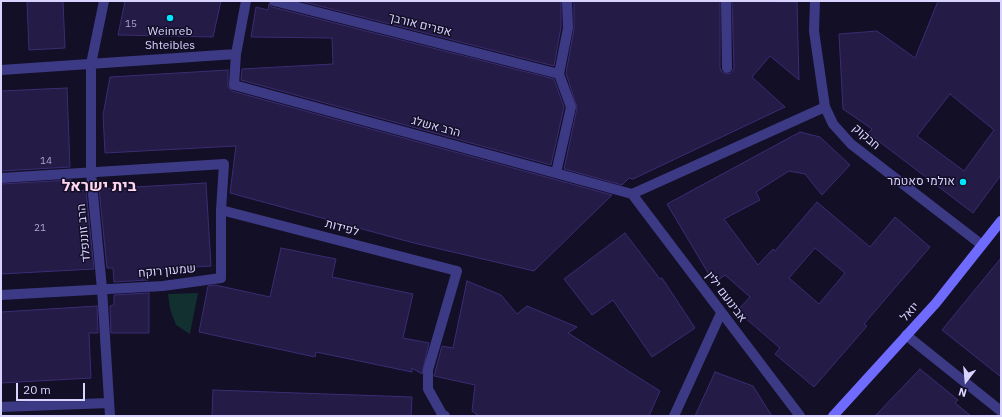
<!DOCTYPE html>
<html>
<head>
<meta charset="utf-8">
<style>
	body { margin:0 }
	#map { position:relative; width:1002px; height:417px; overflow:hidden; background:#130f26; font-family:"IBM Plex Sans",sans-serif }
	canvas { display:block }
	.frame { position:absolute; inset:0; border:2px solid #d9d4ff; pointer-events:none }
	.north { position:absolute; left:946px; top:361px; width:40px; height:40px; -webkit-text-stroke:3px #130f26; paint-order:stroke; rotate:196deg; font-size:11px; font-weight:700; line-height:16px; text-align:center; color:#d9d4ff }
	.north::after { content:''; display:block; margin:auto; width:14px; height:18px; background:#d9d4ff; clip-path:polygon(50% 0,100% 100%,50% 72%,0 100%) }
	.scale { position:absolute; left:16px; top:383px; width:69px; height:18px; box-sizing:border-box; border:2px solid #d9d4ff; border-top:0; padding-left:5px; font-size:12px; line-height:14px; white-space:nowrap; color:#d9d4ff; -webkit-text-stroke:3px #130f26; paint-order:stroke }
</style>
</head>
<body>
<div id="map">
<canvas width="1002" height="417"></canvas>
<div class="frame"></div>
<div class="north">N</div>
<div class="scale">20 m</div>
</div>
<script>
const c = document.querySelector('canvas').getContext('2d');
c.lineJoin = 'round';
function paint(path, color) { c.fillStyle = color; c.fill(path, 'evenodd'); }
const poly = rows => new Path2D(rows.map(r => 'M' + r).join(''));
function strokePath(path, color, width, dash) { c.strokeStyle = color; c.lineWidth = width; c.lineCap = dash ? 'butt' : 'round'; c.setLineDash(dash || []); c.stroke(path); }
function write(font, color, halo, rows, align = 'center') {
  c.font = font + ' "IBM Plex Sans",Heebo,sans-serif'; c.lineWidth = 3; c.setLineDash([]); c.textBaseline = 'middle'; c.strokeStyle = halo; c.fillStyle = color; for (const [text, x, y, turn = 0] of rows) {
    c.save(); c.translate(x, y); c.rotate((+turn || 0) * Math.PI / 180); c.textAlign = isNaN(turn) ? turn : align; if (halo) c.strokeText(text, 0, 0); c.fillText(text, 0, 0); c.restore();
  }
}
const green = poly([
	[198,293,190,334,176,325,170,309,168,294]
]);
const building = poly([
	[27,1,63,1,65,48,29,50,27,1],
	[125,1,221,1,213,37,118,35,125,1],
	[300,1,561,1,561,27,554,66,300,1],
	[574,1,720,1,720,68,722,72,727,74,731,73,734,68,732,1,797,2,799,80,770,56,752,77,785,107,633,179,629,178,622,185,564,169,577,108,566,73,574,29,574,1],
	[938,1,1001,1,1001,175,973,213,868,133,872,129,843,109,839,34,877,31,915,58,938,1],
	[950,94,994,130,964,171,917,136,950,94],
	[269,4,272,7,554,79,564,107,551,165,241,80,242,69,333,64,332,38,251,37,256,7,268,10,269,4],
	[228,70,228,87,232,91,612,195,534,271,410,242,230,193,236,146,105,153,103,115,110,77,228,70],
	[67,88,70,167,1,171,1,91,67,88],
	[800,132,820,137,850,165,822,195,805,174,789,171,756,192,760,200,724,219,758,265,773,249,775,251,817,202,870,247,895,217,930,247,864,324,867,326,814,387,775,354,780,348,737,311,750,297,725,275,714,283,667,204,800,132],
	[815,248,845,273,819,304,789,278,815,248],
	[71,180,71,183,76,183,77,191,86,190,94,269,1,274,1,184,71,180],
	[206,183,211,266,148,270,148,280,114,282,113,268,107,268,99,189,206,183],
	[625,233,660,279,662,278,695,328,652,357,613,300,592,315,564,279,625,233],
	[281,248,336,259,332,277,413,294,403,338,429,343,422,374,412,368,412,372,316,352,315,357,199,332,208,286,215,285,270,297,281,248],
	[1001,258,1001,377,942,330,1001,258],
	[467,281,501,295,517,314,527,306,577,327,568,333,660,391,649,416,479,416,472,411,475,385,434,376,442,346,453,348,467,281],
	[149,293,149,333,111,333,110,306,114,305,114,295,149,293],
	[97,306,98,333,89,333,91,378,1,383,1,312,97,306],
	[920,369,958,400,955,403,971,416,875,416,920,369],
	[715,372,753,386,772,416,695,416,715,372],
	[213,390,412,397,411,416,212,416,213,390]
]);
const lane = poly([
	[674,416,721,313]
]);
const street = poly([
	[104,1,91,64,91,173,102,289,110,416],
	[246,1,236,54,234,85,632,194],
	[274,1,559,74],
	[726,1,727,68],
	[815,1,814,31,825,107,833,124,851,144,982,245],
	[1,70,236,54],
	[556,173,571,107,559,74,568,28,567,1],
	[1,178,224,164,221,210,221,278,163,286,1,295],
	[632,194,800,416],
	[632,194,825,107],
	[221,210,457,271,428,370,428,389,442,414,445,416],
	[906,335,1001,411],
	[1,407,109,403]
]);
const secondary = poly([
	[833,416,936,303,1001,221]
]);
const markers = [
	[170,18,4,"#00e5ff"],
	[963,182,4,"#00e5ff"]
];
const numberNames = [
	["15",131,24],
	["14",46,161],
	["21",40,228]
];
const streetNames = [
	["אפרים אורבך",420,25,14],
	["הרב אשלג",436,127,15],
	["חבקוק",866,137,41],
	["לפידות",342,228,15],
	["הרב זוננפלד",84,233,-95],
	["שמעון רוקח",167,271,-5],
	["אבינועם ילין",726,297,53],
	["יואל",910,312,-48]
];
const poiNames = [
	["Weinreb",170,32],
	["Shteibles",170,46],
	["אולמי סאטמר",955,182,"right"]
];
const districtNames = [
	["בית ישראל",99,186]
];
paint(green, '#12302f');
paint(building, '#241b47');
strokePath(building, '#3b2d73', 1);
strokePath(lane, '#3d3a85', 10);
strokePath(street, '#3d3a85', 10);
strokePath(secondary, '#6f6bff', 10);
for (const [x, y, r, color] of markers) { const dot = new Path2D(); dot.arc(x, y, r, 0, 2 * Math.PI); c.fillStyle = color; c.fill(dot); strokePath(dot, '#130f26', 1.5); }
write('10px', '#aca6d1', null, numberNames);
write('12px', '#d9d4ff', '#130f26', streetNames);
write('12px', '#d9d4ff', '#130f26', poiNames);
write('bold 16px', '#ffd6f0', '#130f26', districtNames);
</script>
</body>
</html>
